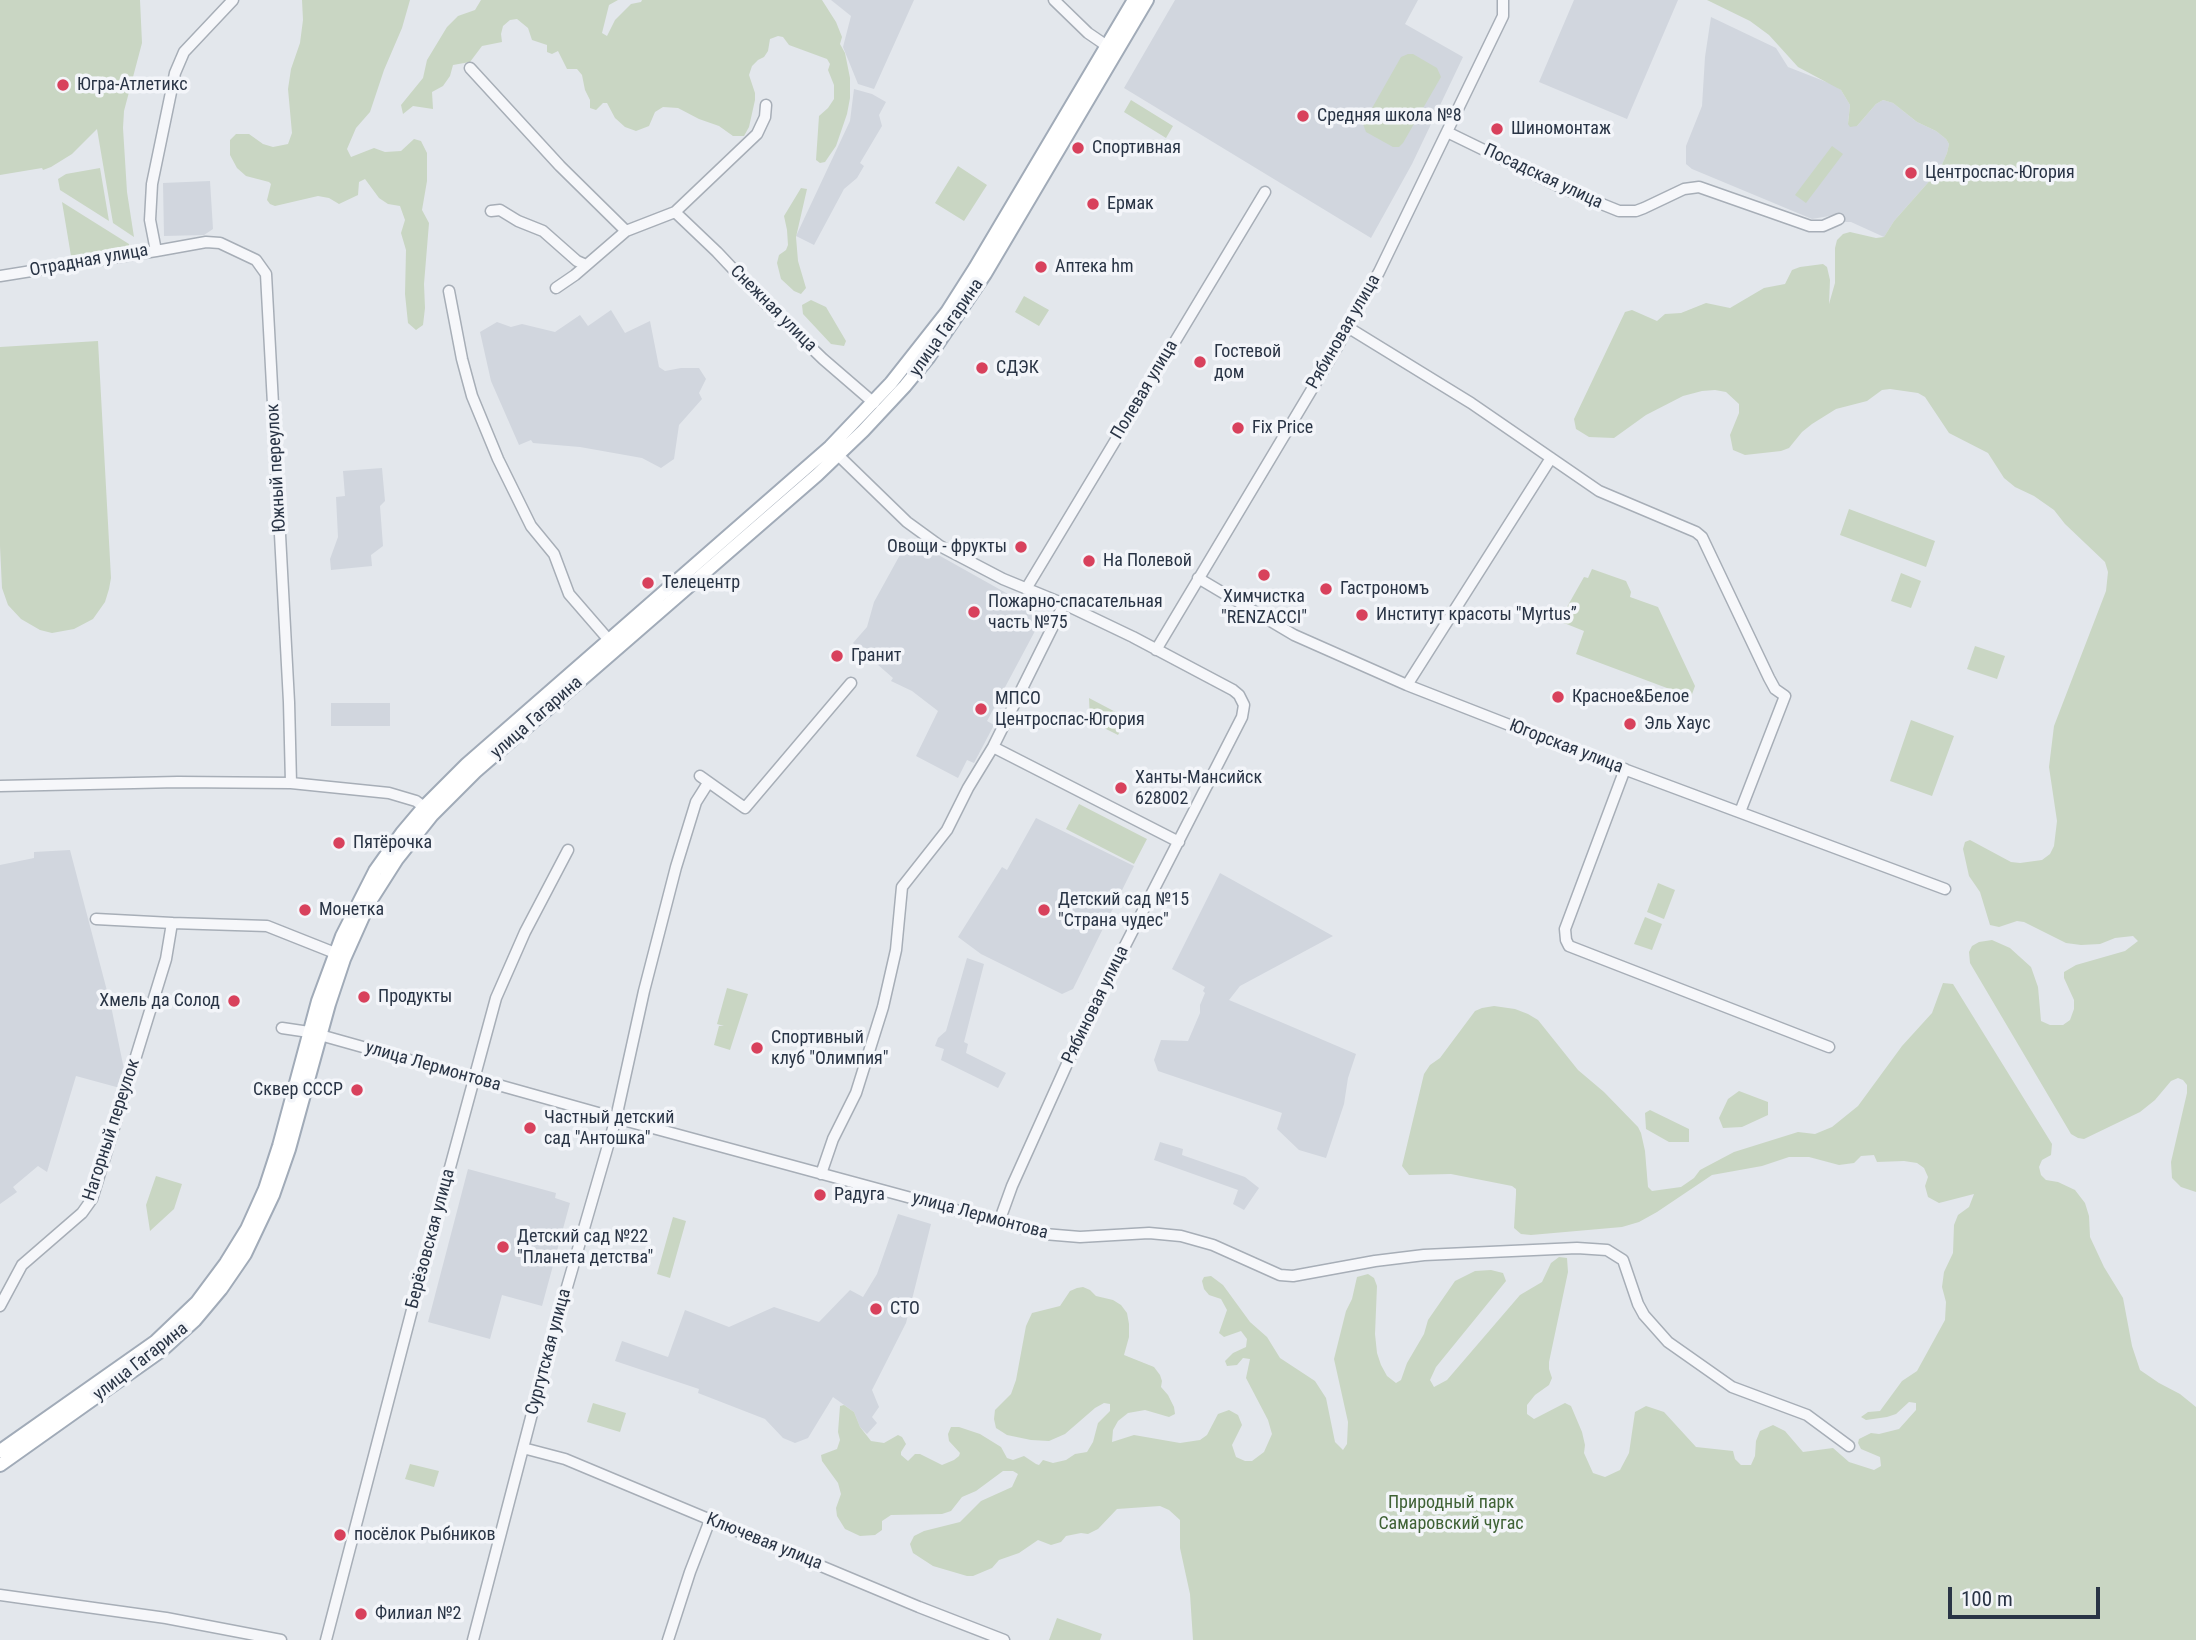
<!DOCTYPE html>
<html>
<head>
<meta charset="utf-8">
<style>
	body { margin:0 }
	#map { position:relative; width:2196px; height:1640px; overflow:hidden; background:#e3e7ec; font-family:"Roboto Condensed",sans-serif }
	canvas { display:block }
	.scale { position:absolute; left:1948px; top:1587px; width:152px; height:32px; box-sizing:border-box; border:4px solid #293445; border-top:0; padding-left:9px; font-size:21px; line-height:24px; white-space:nowrap; color:#293445; -webkit-text-stroke:5px #f3f5f9; paint-order:stroke }
</style>
</head>
<body>
<div id="map">
<canvas width="2196" height="1640"></canvas>
<div class="scale">100 m</div>
</div>
<script>
const c = document.querySelector('canvas').getContext('2d');
c.lineJoin = 'round';
function paint(path, color) { c.fillStyle = color; c.fill(path, 'evenodd'); }
const poly = rows => new Path2D(rows.map(r => 'M' + r).join(''));
function strokePath(path, color, width, dash) { c.strokeStyle = color; c.lineWidth = width; c.lineCap = dash ? 'butt' : 'round'; c.setLineDash(dash || []); c.stroke(path); }
function write(font, color, halo, rows, align = 'center') {
  c.font = font + ' "Roboto Condensed",sans-serif'; c.lineWidth = 7; c.setLineDash([]); c.textBaseline = 'middle'; c.strokeStyle = halo; c.fillStyle = color; for (const [text, x, y, turn = 0] of rows) {
    c.save(); c.translate(x, y); c.rotate((+turn || 0) * Math.PI / 180); c.textAlign = isNaN(turn) ? turn : align; if (halo) c.strokeText(text, 0, 0); c.fillText(text, 0, 0); c.restore();
  }
}
const built = poly([
	[831,0,914,0,874,89,858,84,843,47,851,16],
	[1175,0,1418,0,1405,24,1463,57,1412,164,1371,238,1124,88],
	[1574,0,1678,0,1627,119,1539,82],
	[1711,17,1776,48,1788,67,1834,85,1841,90,1850,105,1848,123,1857,126,1876,104,1883,100,1893,103,1917,122,1936,131,1946,139,1949,144,1947,153,1940,169,1894,221,1884,237,1851,222,1844,222,1835,215,1812,219,1692,169,1686,164,1686,146,1702,106,1705,57],
	[854,89,872,94,886,102,879,115,882,126,860,163,864,166,857,178,844,189,814,245,796,236,850,121],
	[210,181,213,229,204,235,164,236,163,183],
	[611,310,625,333,650,321,659,367,665,371,681,368,699,368,706,379,699,393,702,399,679,425,674,459,661,468,642,458,580,447,533,443,531,440,519,445,491,381,480,332,497,322,511,327,522,324,555,332,580,315,588,326],
	[382,468,385,501,380,506,383,546,371,555,372,566,331,570,330,559,338,537,336,497,345,496,343,471],
	[906,544,923,555,933,552,1024,603,1024,605,1043,616,987,721,994,725,974,763,967,760,958,778,916,756,938,711,912,691,891,681,893,678,853,643,867,627,874,602],
	[331,703,390,703,390,726,331,726],
	[1036,818,1134,866,1073,989,1062,994,981,954,958,937,1002,867,1007,870],
	[70,850,111,1006,125,1074,120,1088,76,1076,47,1172,38,1166,13,1187,17,1192,0,1204,0,865,34,858,34,852],
	[1220,873,1333,936,1240,986,1229,1000,1356,1054,1348,1078,1344,1104,1326,1158,1299,1150,1277,1129,1282,1113,1158,1071,1154,1060,1161,1040,1188,1041,1200,1013,1200,1005,1205,993,1203,991,1205,987,1172,969],
	[967,958,984,964,964,1042,968,1044,966,1053,1006,1073,998,1088,941,1060,944,1049,935,1046,938,1038,946,1031],
	[1160,1142,1183,1149,1182,1155,1245,1177,1259,1188,1244,1210,1233,1204,1238,1190,1154,1160],
	[468,1169,556,1193,555,1198,570,1203,542,1306,502,1295,490,1339,428,1322],
	[898,1214,931,1224,906,1323,872,1390,879,1407,872,1417,877,1423,867,1434,860,1427,854,1412,833,1397,808,1438,795,1443,783,1438,765,1419,698,1393,699,1389,615,1361,622,1341,668,1357,685,1310,729,1327,774,1307,819,1322,850,1290,863,1297,877,1274]
]);
const green = poly([
	[0,0,140,0,142,43,124,111,123,128,127,192,134,237,113,223,97,129,72,154,51,167,43,170,42,168,0,175],
	[302,0,410,0,402,28,384,70,370,112,356,128,347,149,351,157,374,148,385,152,401,151,414,139,421,141,427,153,427,181,422,210,429,223,424,284,425,308,423,325,416,330,408,323,405,294,406,250,401,233,405,220,400,206,388,204,379,198,365,179,359,182,358,195,339,204,329,198,318,196,275,206,270,204,267,200,271,184,269,182,246,176,237,168,230,155,230,140,236,134,249,134,263,144,273,147,288,144,292,133,288,89,291,69,300,43,303,20],
	[481,0,618,0,609,5,602,33,607,36,615,20,631,4,641,2,642,0,822,0,836,22,842,37,840,44,845,53,850,78,850,98,847,114,836,146,825,162,820,163,816,160,819,116,828,108,834,99,834,85,828,70,830,64,827,59,789,45,783,37,778,36,770,39,768,51,764,57,758,60,752,66,749,75,755,93,755,100,749,127,744,136,733,136,719,126,699,119,678,108,663,107,655,112,649,126,636,131,625,127,615,118,607,103,603,103,596,110,590,108,590,100,585,90,582,75,577,69,567,69,558,51,552,54,547,52,547,45,532,40,528,28,517,19,510,20,503,26,501,34,502,42,482,46,470,62,453,65,450,76,443,86,432,92,433,109,413,106,403,114,401,105,423,78,427,60,447,27,458,16,475,10],
	[1707,0,2196,0,2196,1192,2181,1187,2172,1178,2171,1162,2187,1093,2187,1085,2183,1080,2178,1078,2171,1081,2155,1100,2140,1112,2084,1139,2078,1138,2071,1134,1970,963,1969,952,1972,946,1979,942,1992,940,2010,948,2031,967,2038,987,2041,1021,2050,1025,2063,1025,2070,1020,2074,1009,2074,1000,2064,978,2064,972,2076,965,2125,951,2138,941,2133,936,2115,938,2100,944,2081,945,2066,943,2024,922,2017,921,1999,927,1990,925,1980,892,1969,876,1963,849,1965,842,1970,840,2011,862,2020,863,2042,860,2050,854,2054,846,2057,821,2049,767,2054,726,2106,591,2108,572,2105,562,2065,524,2054,510,2034,496,2015,487,2004,478,1988,453,1949,433,1925,397,1918,393,1890,389,1882,390,1867,401,1836,409,1812,424,1802,432,1789,448,1781,451,1745,455,1733,450,1730,435,1739,413,1739,404,1726,392,1715,390,1702,391,1683,396,1646,415,1614,438,1589,437,1576,429,1574,419,1625,312,1632,310,1657,321,1665,314,1681,313,1706,303,1730,308,1764,288,1785,284,1792,270,1800,267,1823,264,1827,267,1830,280,1829,304,1835,283,1835,248,1837,240,1843,234,1850,232,1876,238,1884,237,1894,221,1940,169,1947,153,1949,144,1946,139,1936,131,1917,122,1893,103,1883,100,1876,104,1857,126,1850,127,1848,124,1850,105,1841,90,1798,67,1769,35,1750,21],
	[1408,54,1413,54,1437,68,1441,77,1403,143,1399,147,1393,147,1366,132,1363,124,1401,57],
	[1131,100,1173,126,1166,138,1124,112],
	[1832,146,1843,154,1806,203,1795,195],
	[958,166,987,185,964,221,935,203],
	[100,168,109,221,60,190,58,179,66,174],
	[801,188,807,189,796,237,798,261,806,288,801,294,794,291,781,279,777,263,779,255,786,250,788,245,787,230,784,216],
	[62,202,129,244,129,246,71,256],
	[1024,296,1049,310,1039,326,1015,312],
	[811,300,826,307,846,341,844,346,831,344,803,314,802,305],
	[98,341,111,578,109,589,105,602,93,619,74,629,52,633,40,630,21,619,8,605,2,588,0,546,0,347],
	[1849,509,1935,541,1926,567,1840,535],
	[1592,569,1626,581,1631,592,1630,597,1658,607,1695,686,1691,697,1576,654,1584,631,1559,621,1584,577,1588,578],
	[1901,573,1921,581,1911,608,1891,601],
	[1975,646,2005,656,1997,679,1967,669],
	[1089,698,1127,718,1118,735,1090,721],
	[1911,720,1954,736,1932,796,1890,781],
	[1079,804,1147,839,1134,864,1066,829],
	[1658,883,1675,890,1664,919,1647,912],
	[1645,917,1662,924,1652,950,1634,944],
	[1943,983,1953,984,2052,1144,2051,1155,2042,1160,2039,1167,2041,1175,2046,1180,2058,1182,2075,1190,2085,1203,2089,1216,2090,1237,2104,1267,2123,1298,2132,1346,2140,1370,2159,1383,2180,1394,2196,1407,2196,1640,1193,1640,1190,1594,1180,1548,1180,1520,1169,1510,1160,1506,1117,1509,1098,1529,1088,1534,1081,1533,1066,1536,1061,1542,1051,1545,1038,1540,1019,1553,999,1560,992,1568,973,1576,967,1576,933,1566,913,1553,910,1544,914,1536,924,1531,960,1522,981,1501,1012,1487,1018,1474,1013,1471,1003,1471,976,1491,962,1497,951,1511,942,1514,891,1515,882,1521,882,1530,875,1535,860,1536,845,1529,837,1516,836,1508,841,1494,838,1483,822,1461,821,1455,837,1449,840,1440,838,1432,840,1406,844,1405,854,1412,860,1427,871,1441,884,1443,898,1435,902,1437,906,1444,901,1452,901,1455,908,1461,915,1454,920,1454,942,1465,954,1460,959,1456,960,1453,949,1441,948,1434,951,1427,959,1427,980,1434,1001,1447,1007,1458,1013,1460,1024,1456,1036,1464,1039,1465,1043,1460,1053,1463,1066,1460,1075,1454,1087,1452,1093,1442,1098,1423,1110,1411,1110,1404,1104,1403,1095,1408,1065,1434,1049,1441,1031,1440,1007,1435,996,1428,994,1419,995,1410,1011,1394,1016,1380,1026,1326,1032,1313,1060,1306,1070,1291,1077,1288,1083,1287,1090,1290,1096,1296,1113,1300,1121,1305,1127,1313,1129,1324,1129,1337,1124,1355,1154,1367,1160,1375,1162,1381,1161,1387,1168,1395,1174,1407,1175,1414,1169,1417,1145,1410,1128,1413,1118,1421,1113,1430,1112,1442,1134,1435,1180,1443,1200,1440,1207,1435,1218,1414,1229,1410,1238,1415,1242,1425,1232,1445,1236,1457,1245,1461,1252,1461,1264,1452,1272,1434,1268,1420,1246,1378,1250,1359,1243,1358,1237,1365,1227,1366,1225,1361,1233,1353,1246,1347,1247,1339,1241,1331,1224,1337,1219,1333,1227,1310,1221,1299,1209,1295,1204,1289,1202,1281,1204,1277,1211,1276,1223,1285,1250,1322,1267,1337,1280,1358,1315,1381,1326,1398,1335,1442,1343,1450,1347,1444,1348,1422,1334,1359,1346,1311,1352,1299,1357,1277,1368,1274,1374,1278,1377,1286,1375,1334,1377,1353,1381,1365,1387,1376,1396,1383,1401,1380,1407,1363,1424,1334,1428,1320,1455,1281,1475,1271,1491,1270,1503,1273,1506,1281,1436,1367,1430,1380,1434,1387,1447,1380,1520,1295,1542,1282,1551,1263,1559,1257,1567,1258,1568,1272,1549,1362,1549,1369,1552,1378,1549,1385,1535,1395,1527,1405,1527,1414,1534,1419,1565,1403,1571,1406,1582,1432,1585,1445,1584,1453,1593,1473,1605,1477,1620,1470,1629,1453,1635,1412,1646,1406,1664,1412,1696,1447,1733,1451,1735,1459,1741,1465,1751,1465,1755,1456,1756,1441,1760,1431,1773,1425,1785,1431,1803,1452,1833,1448,1849,1462,1874,1470,1881,1466,1880,1457,1861,1449,1858,1443,1859,1439,1871,1433,1879,1434,1899,1429,1916,1410,1916,1403,1909,1402,1896,1414,1887,1417,1866,1420,1861,1417,1868,1412,1880,1411,1902,1381,1917,1371,1945,1320,1946,1302,1942,1287,1944,1272,1953,1253,1954,1225,1958,1215,1969,1207,1974,1194,1939,1203,1928,1197,1925,1186,1928,1177,1924,1168,1917,1163,1904,1161,1877,1162,1874,1155,1861,1156,1854,1163,1839,1165,1809,1157,1789,1157,1762,1166,1712,1175,1657,1212,1639,1222,1622,1227,1531,1235,1521,1234,1514,1228,1516,1194,1516,1189,1512,1186,1451,1174,1409,1175,1402,1166,1424,1074,1430,1065,1440,1058,1475,1011,1482,1008,1494,1006,1515,1009,1528,1014,1538,1020,1578,1070,1604,1092,1638,1127,1641,1133,1645,1151,1648,1187,1652,1191,1681,1187,1694,1178,1700,1170,1734,1152,1798,1132,1815,1134,1832,1127,1858,1106,1902,1046,1932,1013],
	[727,988,748,994,730,1050,714,1045,719,1026,724,1026,717,1024],
	[1739,1091,1768,1102,1768,1115,1742,1127,1723,1128,1719,1118,1728,1099],
	[1650,1110,1689,1129,1689,1142,1669,1142,1646,1129,1645,1113],
	[156,1176,182,1184,174,1209,150,1231,146,1205],
	[673,1217,686,1221,670,1278,657,1274],
	[593,1403,626,1413,620,1432,587,1422],
	[410,1464,439,1471,434,1487,405,1479],
	[1057,1618,1102,1634,1100,1640,1049,1640]
]);
const minor = poly([
	[1054,0,1088,33,1107,46],
	[470,68,560,166,626,231,675,212,717,252,766,304,823,359,874,403],
	[1447,132,1562,188,1619,211,1636,211,1644,208,1684,189,1699,187,1810,226,1823,226,1839,219],
	[491,211,500,210,518,221,543,231,577,261,586,265],
	[675,212,757,134,765,117,766,105],
	[156,251,206,242,220,243,256,260,266,274,289,702,291,783],
	[0,276,156,251,150,220,152,184,175,73,184,52,233,0],
	[556,288,575,275,626,231],
	[449,291,462,359,472,396,498,459,531,526,554,554,569,594,608,639],
	[1349,328,1471,403,1599,491,1696,532,1702,537,1769,678,1775,689,1785,696,1740,812],
	[839,456,907,522,940,546,1003,579,1064,604,1133,637,1233,690,1239,695,1244,705,1242,717,1085,1024,1012,1186,999,1222],
	[1198,578,1294,635,1407,685,1581,753,1945,889],
	[1026,589,1265,192],
	[1156,650,1336,349,1379,272,1503,16,1503,0],
	[1407,685,1551,458],
	[993,747,1179,842],
	[1625,769,1565,929,1566,940,1569,946,1829,1047],
	[700,776,745,808,851,683],
	[0,786,178,782,291,783,389,793,416,801,424,807],
	[172,923,267,926,335,953],
	[282,1028,309,1032],
	[320,1035,616,1118,1044,1234,1080,1237,1149,1233,1181,1236,1213,1245,1280,1275,1293,1276,1375,1261,1424,1255,1577,1248,1607,1250,1623,1260,1638,1304,1644,1315,1668,1342,1732,1387,1807,1415,1849,1446],
	[821,1174,833,1139,856,1093,883,1007,896,950,902,887,947,830,968,788,993,747,1064,604],
	[0,1306,22,1265,82,1213,92,1199,166,959,172,923,96,919],
	[523,1448,565,1459,919,1607,1004,1640],
	[0,1595,166,1618,281,1640],
	[326,1640,426,1256,496,998,525,932,568,850],
	[473,1640,547,1356,616,1118,644,991,676,867,696,802,708,783],
	[668,1640,690,1572,710,1520]
]);
const major = poly([
	[0,1451,155,1342,197,1302,226,1263,247,1229,265,1189,279,1146,318,1001,342,936,375,871,402,833,424,807,467,764,830,447,891,383,947,312,975,268,1134,0],
	[0,1465,162,1350,195,1320,221,1289,245,1254,273,1195,289,1149,329,1004,344,959,369,903,397,859,432,815,475,772,817,475,863,431,905,386,928,358,985,274,1147,0]
]);
const markers = [
	[63,85,7,"#d8415c"],
	[1303,116,7,"#d8415c"],
	[1497,129,7,"#d8415c"],
	[1078,148,7,"#d8415c"],
	[1911,173,7,"#d8415c"],
	[1093,204,7,"#d8415c"],
	[1041,267,7,"#d8415c"],
	[1200,362,7,"#d8415c"],
	[982,368,7,"#d8415c"],
	[1238,428,7,"#d8415c"],
	[1021,547,7,"#d8415c"],
	[1089,561,7,"#d8415c"],
	[1264,575,7,"#d8415c"],
	[648,583,7,"#d8415c"],
	[1326,589,7,"#d8415c"],
	[974,612,7,"#d8415c"],
	[1362,615,7,"#d8415c"],
	[837,656,7,"#d8415c"],
	[1558,697,7,"#d8415c"],
	[981,709,7,"#d8415c"],
	[1630,724,7,"#d8415c"],
	[1121,788,7,"#d8415c"],
	[339,843,7,"#d8415c"],
	[305,910,7,"#d8415c"],
	[1044,910,7,"#d8415c"],
	[364,997,7,"#d8415c"],
	[234,1001,7,"#d8415c"],
	[757,1048,7,"#d8415c"],
	[357,1090,7,"#d8415c"],
	[530,1128,7,"#d8415c"],
	[820,1195,7,"#d8415c"],
	[503,1247,7,"#d8415c"],
	[876,1309,7,"#d8415c"],
	[340,1535,7,"#d8415c"],
	[361,1614,7,"#d8415c"]
];
const poiNames = [
	["Югра-Атлетикс",77,85],
	["Средняя школа №8",1317,116],
	["Шиномонтаж",1511,129],
	["Спортивная",1092,148],
	["Центроспас-Югория",1925,173],
	["Ермак",1107,204],
	["Аптека hm",1055,267],
	["Гостевой",1214,352],
	["дом",1214,373],
	["СДЭК",996,368],
	["Fix Price",1252,428],
	["Овощи - фрукты",1007,547,"right"],
	["На Полевой",1103,561],
	["Телецентр",662,583],
	["Гастрономъ",1340,589],
	["Химчистка",1264,597,"center"],
	["\"RENZACCI\"",1264,618,"center"],
	["Пожарно-спасательная",988,602],
	["часть №75",988,623],
	["Институт красоты \"Myrtus”",1376,615],
	["Гранит",851,656],
	["Красное&Белое",1572,697],
	["МПСО",995,699],
	["Центроспас-Югория",995,720],
	["Эль Хаус",1644,724],
	["Ханты-Мансийск",1135,778],
	["628002",1135,799],
	["Пятёрочка",353,843],
	["Детский сад №15",1058,900],
	["\"Страна чудес\"",1058,921],
	["Монетка",319,910],
	["Продукты",378,997],
	["Хмель да Солод",220,1001,"right"],
	["Спортивный",771,1038],
	["клуб \"Олимпия\"",771,1059],
	["Сквер СССР",343,1090,"right"],
	["Частный детский",544,1118],
	["сад \"Антошка\"",544,1139],
	["Радуга",834,1195],
	["Детский сад №22",517,1237],
	["\"Планета детства\"",517,1258],
	["СТО",890,1309],
	["посёлок Рыбников",354,1535],
	["Филиал №2",375,1614]
];
const streetNames = [
	["Посадская улица",1543,177,25],
	["Отрадная улица",89,261,-10],
	["Снежная улица",773,309,45],
	["улица Гагарина",947,328,-55],
	["Рябиновая улица",1344,332,-60],
	["Полевая улица",1145,390,-59],
	["Южный переулок",277,468,-93],
	["улица Гагарина",537,718,-41],
	["Югорская улица",1566,747,21],
	["Рябиновая улица",1096,1005,-64],
	["улица Лермонтова",433,1067,16],
	["Нагорный переулок",112,1130,-72],
	["улица Лермонтова",980,1216,15],
	["Берёзовская улица",431,1239,-75],
	["Сургутская улица",549,1352,-75],
	["улица Гагарина",141,1362,-38],
	["Ключевая улица",764,1542,22]
];
const parkNames = [
	["Природный парк",1451,1503],
	["Самаровский чугас",1451,1524]
];
paint(built, '#d1d6de');
paint(green, '#c9d6c3');
strokePath(minor, '#a7aeb7', 13);
strokePath(major, '#a1abb8', 16);
strokePath(minor, '#f6f7fa', 10);
strokePath(major, '#fff', 12);
for (const [x, y, r, color] of markers) { const dot = new Path2D(); dot.arc(x, y, r, 0, 2 * Math.PI); c.fillStyle = color; c.fill(dot); strokePath(dot, '#f3f5f9', 2.5); }
write('18px', '#293445', '#f3f5f9', poiNames, 'left');
write('18px', '#293445', '#f3f5f9', streetNames);
write('18px', '#3f6235', '#f3f5f9', parkNames);
</script>
</body>
</html>
